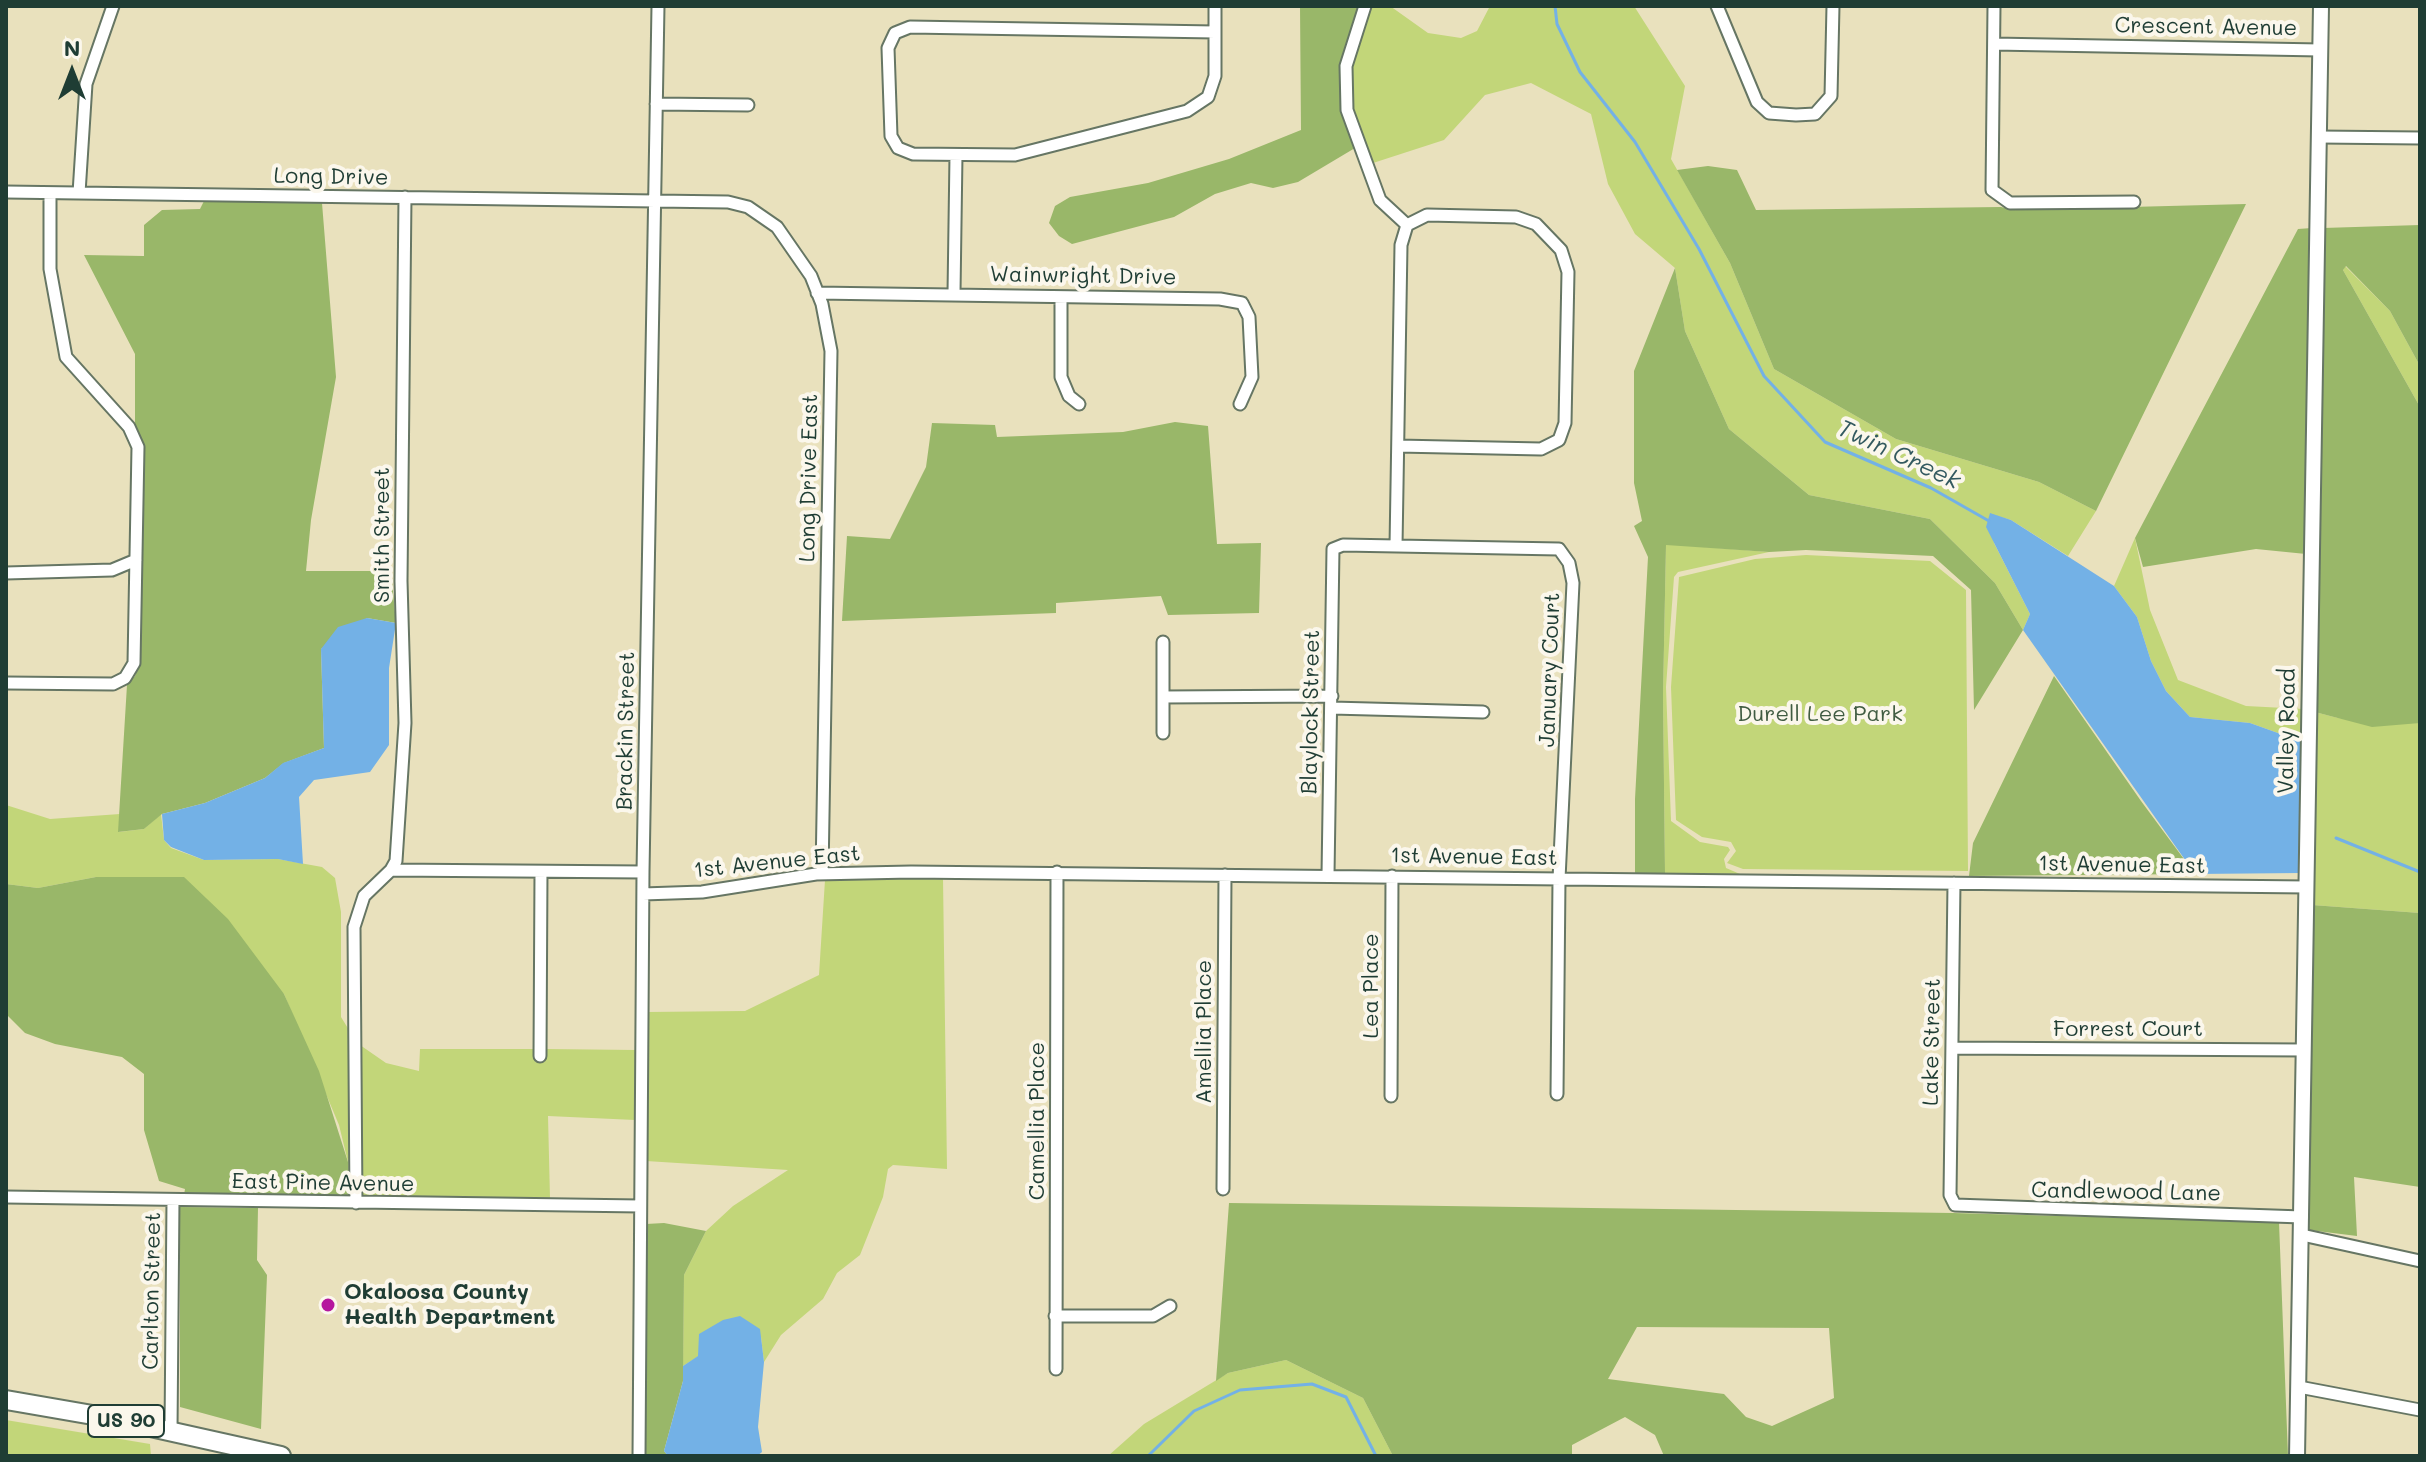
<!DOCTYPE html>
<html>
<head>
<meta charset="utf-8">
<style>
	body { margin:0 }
	#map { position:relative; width:2426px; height:1462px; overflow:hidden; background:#e9e1bd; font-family:Mali,sans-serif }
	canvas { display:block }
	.frame { position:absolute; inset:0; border:8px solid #1f3d34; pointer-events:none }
	.north { position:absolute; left:32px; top:32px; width:80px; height:80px; -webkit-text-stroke:6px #fbf7ec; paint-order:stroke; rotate:0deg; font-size:22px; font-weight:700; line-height:32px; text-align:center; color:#1f3d34 }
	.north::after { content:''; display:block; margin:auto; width:28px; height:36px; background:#1f3d34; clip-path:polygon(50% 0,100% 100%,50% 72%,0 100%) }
</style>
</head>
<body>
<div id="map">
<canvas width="2426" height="1462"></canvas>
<div class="frame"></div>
<div class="north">N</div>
</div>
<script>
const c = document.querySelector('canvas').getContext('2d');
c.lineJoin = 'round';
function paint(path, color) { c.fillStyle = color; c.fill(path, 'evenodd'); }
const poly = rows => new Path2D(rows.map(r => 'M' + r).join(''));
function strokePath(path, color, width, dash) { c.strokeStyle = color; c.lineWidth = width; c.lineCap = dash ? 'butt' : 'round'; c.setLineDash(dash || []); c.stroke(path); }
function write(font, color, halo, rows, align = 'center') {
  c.font = font + ' Mali,sans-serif'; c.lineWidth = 8; c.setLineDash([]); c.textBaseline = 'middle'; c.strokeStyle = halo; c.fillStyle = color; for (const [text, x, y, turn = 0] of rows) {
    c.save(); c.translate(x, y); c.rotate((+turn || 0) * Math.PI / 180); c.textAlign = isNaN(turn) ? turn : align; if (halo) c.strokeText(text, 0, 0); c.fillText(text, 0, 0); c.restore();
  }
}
const green = poly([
	[1371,6,1390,6,1428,33,1461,38,1477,31,1490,6,1634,6,1685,86,1671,159,1730,263,1774,369,1896,439,2039,482,2096,511,2068,556,2011,520,1990,514,1994,543,2030,614,2023,630,1995,583,1930,519,1809,495,1729,429,1685,331,1675,268,1635,234,1608,184,1591,114,1531,83,1485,95,1444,140,1373,163,1353,109,1352,67],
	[2345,266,2390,311,2420,366,2420,407,2343,270],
	[2135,538,2150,610,2178,680,2246,706,2304,709,2303,742,2250,723,2190,717,2166,691,2151,661,2137,617,2114,586],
	[1666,544,1769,552,1678,572,1674,577,1666,687,1671,821,1700,842,1728,847,1730,850,1724,859,1726,868,1740,874,1665,873,1663,695],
	[1806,555,1930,561,1966,590,1968,871,1743,869,1727,863,1736,851,1731,842,1702,837,1676,820,1671,687,1679,577,1755,559],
	[2315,712,2338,718,2420,723,2420,913,2312,905],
	[6,805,50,819,120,814,119,832,144,829,161,814,164,840,171,848,204,860,278,859,322,867,335,878,341,912,341,1017,349,1030,350,1197,348,1162,339,1125,284,994,96,877,38,888,6,884],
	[943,878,947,1169,893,1165,888,1169,883,1197,860,1255,837,1273,823,1299,781,1335,764,1362,761,1337,699,1356,683,1366,684,1275,706,1231,733,1206,788,1170,646,1161,647,1012,745,1011,819,975,825,880],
	[360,1045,386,1063,419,1071,420,1049,534,1049,535,1062,545,1062,545,1049,636,1050,635,1120,548,1116,550,1198,361,1197],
	[1286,1360,1363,1398,1393,1456,1108,1456,1144,1424,1228,1373],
	[6,1420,150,1444,151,1456,6,1456]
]);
const forest = poly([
	[1300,6,1359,6,1342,110,1355,148,1298,182,1273,188,1251,183,1215,194,1174,217,1072,244,1059,236,1049,223,1055,206,1070,197,1148,183,1229,159,1301,130],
	[1708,166,1737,170,1756,210,2001,207,2014,210,2246,204,2096,511,2039,482,1896,439,1774,369,1730,263,1677,170],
	[204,201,322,203,336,377,311,520,306,571,391,571,396,623,367,618,321,649,324,748,284,763,265,778,205,803,162,814,144,829,118,832,127,685,135,676,139,664,144,447,135,425,135,354,84,255,144,256,144,225,162,210,200,209],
	[2420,225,2420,366,2390,311,2346,266,2343,270,2420,407,2420,723,2372,727,2315,712,2323,228],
	[2312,228,2306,554,2256,549,2143,567,2135,538,2298,229],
	[1675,268,1685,331,1729,429,1809,495,1930,519,1995,583,2023,630,1974,710,1971,590,1933,556,1806,550,1769,552,1666,545,1663,695,1665,873,1635,873,1635,799,1648,557,1634,526,1642,521,1634,483,1634,371],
	[1175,422,1208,426,1217,544,1261,543,1259,613,1168,615,1161,596,1056,603,1056,613,842,621,847,536,890,539,926,467,932,423,995,425,997,437,1123,432],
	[2054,676,2141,801,2195,874,1969,876,1973,843],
	[96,877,184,877,228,919,284,994,319,1071,348,1162,350,1197,184,1195,185,1189,159,1181,144,1130,144,1074,122,1057,55,1044,25,1033,6,1014,6,884,38,888],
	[2312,905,2420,913,2420,1187,2354,1177,2357,1236,2309,1230],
	[1229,1203,1953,1213,2279,1222,2288,1456,1664,1456,1655,1435,1625,1417,1572,1445,1572,1456,1393,1456,1363,1398,1286,1360,1228,1373,1216,1381],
	[1637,1327,1829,1328,1834,1398,1772,1426,1746,1417,1724,1394,1608,1379],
	[180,1207,258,1208,257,1260,267,1275,261,1429,180,1407],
	[664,1223,706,1231,684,1275,683,1381,664,1451,668,1456,644,1456,646,1224]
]);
const water = poly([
	[1990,513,2011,520,2114,586,2137,617,2151,661,2166,691,2190,717,2250,723,2303,742,2301,873,2195,874,2023,630,2030,614,1986,527],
	[367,618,396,623,389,668,389,745,370,772,314,780,299,797,303,864,278,859,204,860,171,847,164,840,162,814,205,803,265,778,283,763,324,748,321,649,338,627],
	[740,1316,760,1329,761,1337,764,1362,758,1427,762,1452,757,1456,668,1456,664,1451,683,1381,683,1366,698,1356,699,1334,723,1320]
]);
const stream = poly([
	[1555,6,1557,24,1580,72,1635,142,1699,249,1764,376,1825,442,1931,488,1989,521],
	[2336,838,2420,872],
	[1148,1456,1194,1411,1240,1390,1312,1384,1346,1397,1376,1456]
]);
const minor = poly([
	[1365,6,1346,66,1347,110,1380,200,1407,225],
	[1717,6,1757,102,1769,113,1796,115,1815,114,1831,96,1833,6],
	[1994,6,1992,190,2010,203,2134,202],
	[1215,32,910,27,895,33,888,48,891,136,898,148,913,154,1015,155,1187,111,1208,97,1215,76,1215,6],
	[1994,44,2320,50],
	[656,104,748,105],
	[2319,137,2420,138],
	[6,192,728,202,748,207,777,227,811,276,822,304,831,351,822,873],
	[79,193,86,84,113,6],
	[817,293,1220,299,1242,303,1249,317,1252,377,1240,404],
	[954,293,956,155],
	[1061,297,1061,377,1069,396,1079,404],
	[1396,546,1401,245,1407,225,1427,215,1516,217,1536,224,1561,250,1568,272,1565,423,1559,440,1541,449,1398,446],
	[6,573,112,570,136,560],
	[6,683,113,684,125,678,134,663,138,447,129,427,66,357,50,269,50,193],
	[1163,697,1332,696],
	[1332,708,1483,712],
	[1163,733,1163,642],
	[391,870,396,861,405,723,401,581,405,197],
	[1328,875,1333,549,1343,545,1559,549,1569,563,1573,583,1559,879,1557,1094],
	[1954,883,1950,1195,1955,1205,2302,1217],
	[643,894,702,892,816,874,911,872,2307,887],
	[1952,1048,2304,1050],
	[540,1056,541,872],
	[1391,1096,1392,876],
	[1223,1189,1225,875],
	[6,1197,640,1206],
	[356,1203,354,927,364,896,391,870,643,872],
	[2302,1235,2420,1261],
	[1055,1316,1153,1316,1170,1306],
	[1056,1369,1057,872],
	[2299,1387,2420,1410],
	[171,1430,173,1200],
	[639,1456,643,872,658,6]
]);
const tertiary = poly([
	[2297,1456,2321,6]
]);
const primary = poly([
	[6,1400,110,1418,281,1456]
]);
const markers = [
	[328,1305,8,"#b5179e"]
];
const shields = [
	[126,1421,76]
];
const shieldNames = [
	["US 90",126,1421]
];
const streetNames = [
	["Crescent Avenue",2206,27,1],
	["Long Drive",331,177,1],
	["Wainwright Drive",1083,276,1],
	["Long Drive East",809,478,-89],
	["Smith Street",382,535,-90],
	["January Court",1550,670,-88],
	["Blaylock Street",1311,712,-89],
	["Brackin Street",626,731,-89],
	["Valley Road",2287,731,-89],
	["1st Avenue East",1474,857,1],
	["1st Avenue East",777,862,-6],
	["1st Avenue East",2122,865,1],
	["Lea Place",1371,986,-90],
	["Forrest Court",2128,1029],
	["Amellia Place",1204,1032,-90],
	["Lake Street",1932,1042,-89],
	["Camellia Place",1037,1121,-90],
	["East Pine Avenue",323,1183,1],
	["Candlewood Lane",2126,1192,1],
	["Carlton Street",152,1291,-89]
];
const parkNames = [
	["Durell Lee Park",1820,714]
];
const poiNames = [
	["Okaloosa County",344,1292],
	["Health Department",344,1317]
];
const waterNames = [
	["Twin Creek",1899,455,25]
];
paint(green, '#c2d679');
paint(forest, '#99b769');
paint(water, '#73b1e6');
strokePath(stream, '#73b1e6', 3);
strokePath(minor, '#667664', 15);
strokePath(tertiary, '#667664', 18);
strokePath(primary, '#667664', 22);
strokePath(minor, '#fff', 11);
strokePath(tertiary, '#fff', 14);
strokePath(primary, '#fff', 18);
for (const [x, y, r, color] of markers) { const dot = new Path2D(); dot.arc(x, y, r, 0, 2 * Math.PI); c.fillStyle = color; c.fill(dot); strokePath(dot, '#fbf7ec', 3); }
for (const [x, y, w] of shields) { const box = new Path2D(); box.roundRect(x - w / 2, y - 16, w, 32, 6); c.fillStyle = '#fbf7ec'; c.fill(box); strokePath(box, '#1f3d34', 2); }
write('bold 20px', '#1f3d34', null, shieldNames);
write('22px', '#1f3d34', '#fbf7ec', streetNames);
write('22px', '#405c42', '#fbf7ec', parkNames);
write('bold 22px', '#1f3d34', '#fbf7ec', poiNames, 'left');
write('italic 24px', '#345a60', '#fbf7ec', waterNames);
</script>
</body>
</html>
